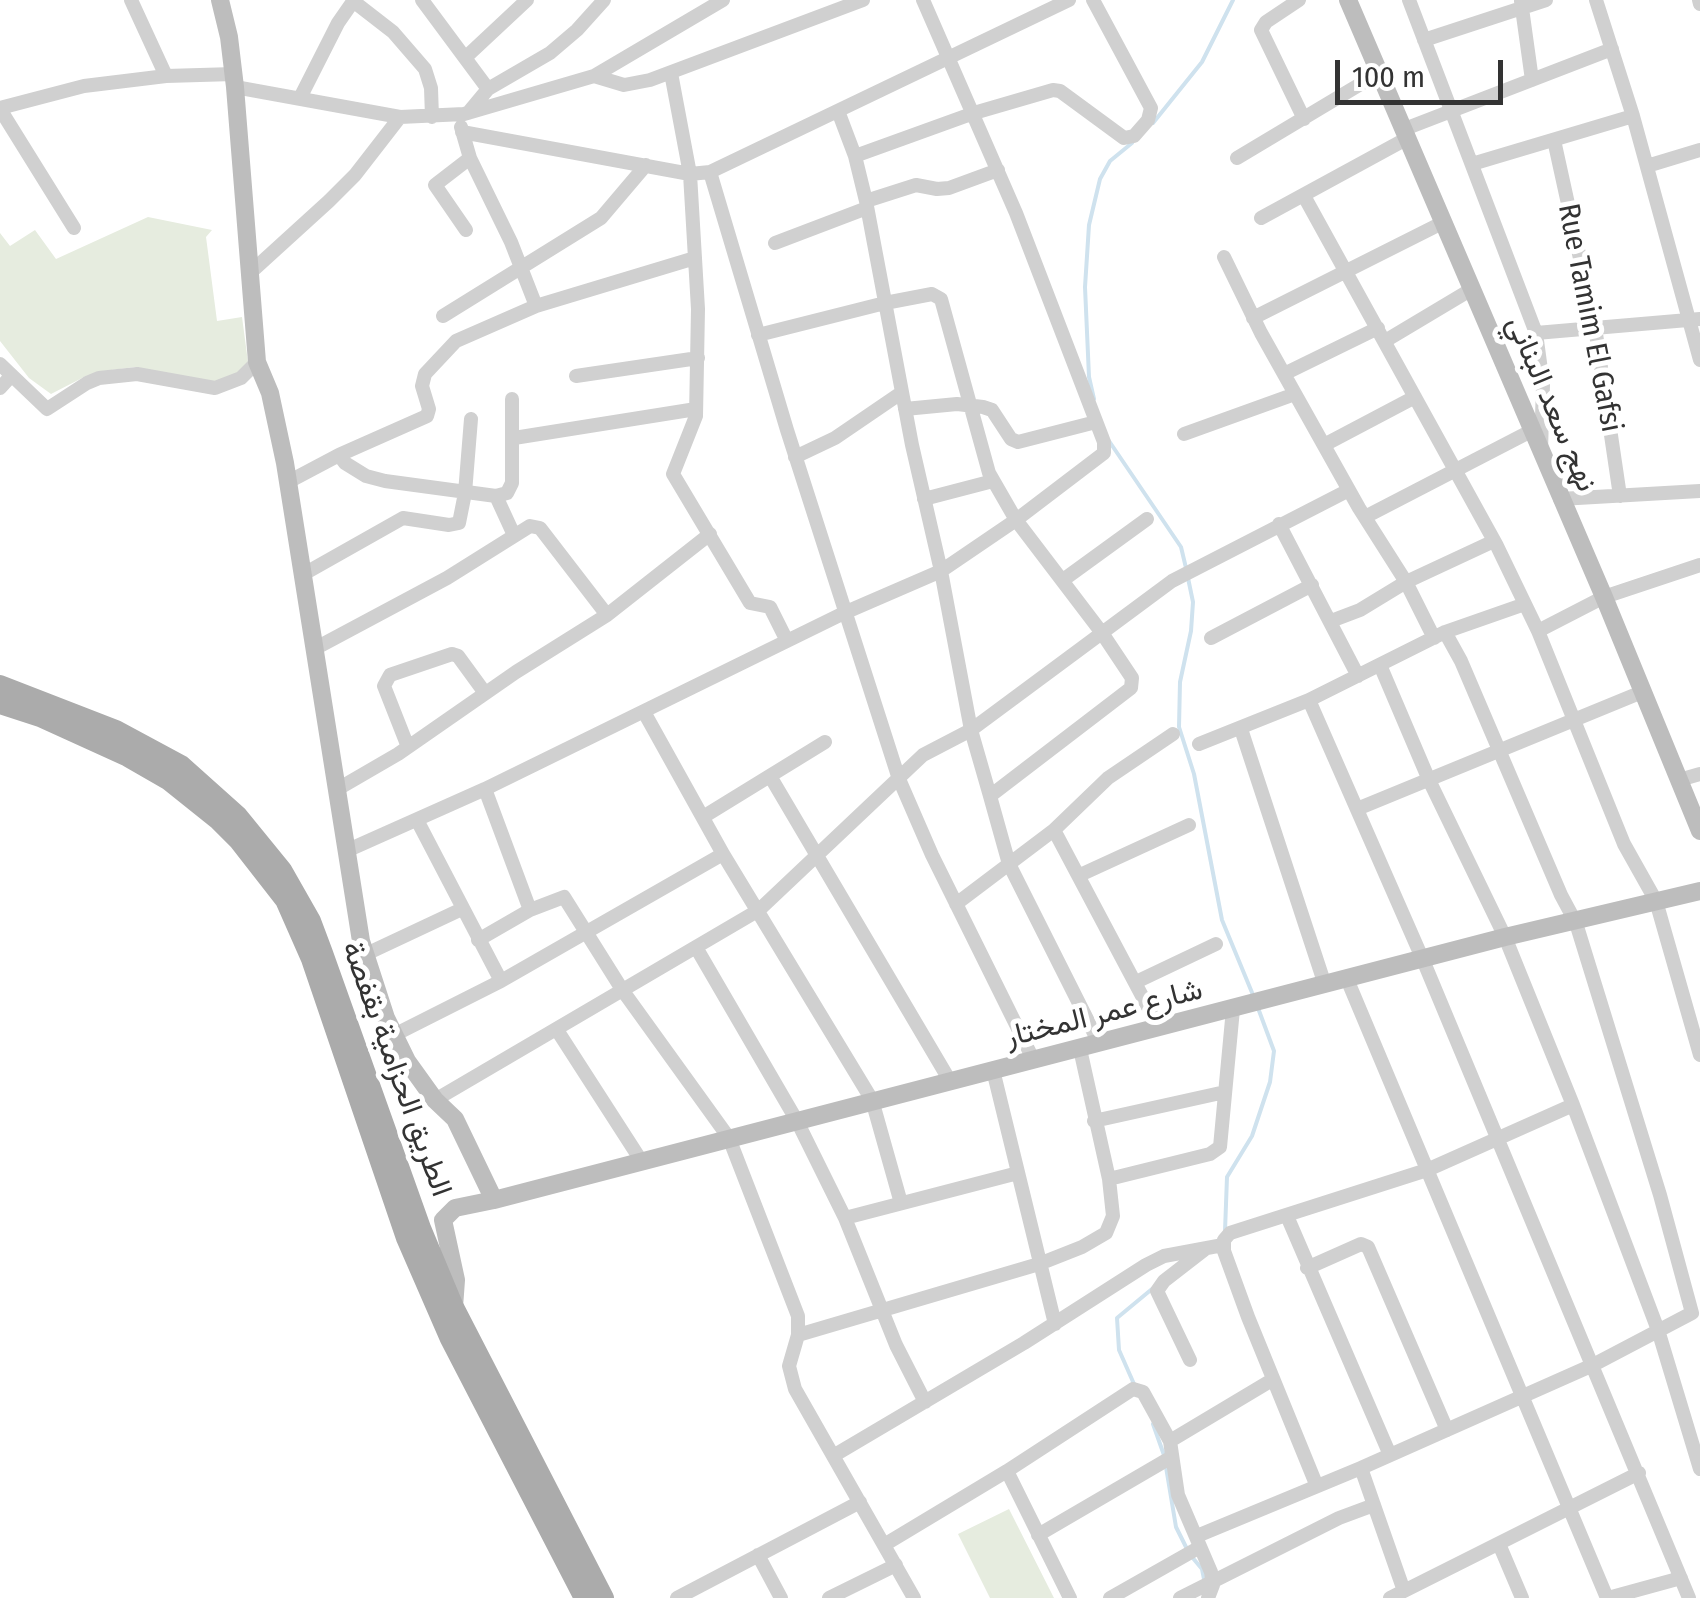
<!DOCTYPE html>
<html>
<head>
<meta charset="utf-8">
<style>
	body { margin:0 }
	#map { position:relative; width:1700px; height:1598px; overflow:hidden; background:#fff; font-family:"Fira Sans Condensed",sans-serif }
	canvas { display:block }
	.scale { position:absolute; left:1335px; top:60px; width:168px; height:45px; box-sizing:border-box; border:5px solid #333; border-top:0; padding-left:12px; font-size:30px; line-height:35px; white-space:nowrap; color:#333; -webkit-text-stroke:8px #fff; paint-order:stroke }
</style>
</head>
<body>
<div id="map">
<canvas width="1700" height="1598"></canvas>
<div class="scale">100 m</div>
</div>
<script>
const c = document.querySelector('canvas').getContext('2d');
c.lineJoin = 'round';
function paint(path, color) { c.fillStyle = color; c.fill(path, 'evenodd'); }
const poly = rows => new Path2D(rows.map(r => 'M' + r).join(''));
function strokePath(path, color, width, dash) { c.strokeStyle = color; c.lineWidth = width; c.lineCap = dash ? 'butt' : 'round'; c.setLineDash(dash || []); c.stroke(path); }
function write(font, color, halo, rows, align = 'center') {
  c.font = font + ' "Fira Sans Condensed",Vazirmatn,sans-serif'; c.lineWidth = 10; c.setLineDash([]); c.textBaseline = 'middle'; c.strokeStyle = halo; c.fillStyle = color; for (const [text, x, y, turn = 0] of rows) {
    c.save(); c.translate(x, y); c.rotate((+turn || 0) * Math.PI / 180); c.textAlign = isNaN(turn) ? turn : align; if (halo) c.strokeText(text, 0, 0); c.fillText(text, 0, 0); c.restore();
  }
}
const green = poly([
	[148,217,212,230,206,237,217,321,242,317,248,362,239,373,213,382,135,367,111,370,86,376,51,394,29,378,0,341,0,233,10,246,35,230,56,259],
	[1009,1509,1054,1598,990,1598,958,1534]
]);
const stream = poly([
	[1153,123,1202,62,1233,0],
	[1094,399,1089,377,1085,287,1089,225,1100,179,1110,161,1132,143],
	[1109,441,1181,547,1186,568],
	[1188,578,1193,602,1191,631,1180,682,1179,727,1194,774,1222,920,1253,995],
	[1225,1231,1227,1177,1252,1136,1270,1082,1274,1051,1258,1008],
	[1134,1384,1119,1350,1117,1318,1152,1289],
	[1153,1424,1165,1458],
	[1166,1467,1176,1527,1187,1549],
	[1192,1557,1202,1569,1204,1579]
]);
const street = poly([
	[131,0,166,76],
	[422,0,488,89],
	[1299,0,1266,22,1261,30,1304,119],
	[1409,0,1536,333,1543,385,1541,450],
	[1596,0,1633,116,1700,360],
	[1699,0,1700,4],
	[353,1,393,32,425,69,431,88,432,117],
	[1521,1,1532,80],
	[1424,40,1546,0],
	[466,57,527,0],
	[671,73,690,174,698,309,696,416,673,474,750,603,770,607,787,641],
	[594,76,624,85,650,80,863,0],
	[235,87,400,117,464,114,594,76,723,0],
	[300,98,338,23,354,0],
	[0,108,84,86,166,76,234,74],
	[0,109,74,228],
	[838,111,855,156,866,201,912,445,941,571,971,730,990,796,1009,864,1099,1043],
	[468,113,488,89,550,53,577,30,604,0],
	[461,127,470,158,511,242,536,306],
	[1402,130,1612,49],
	[462,132,690,174,710,172,1069,0],
	[1554,140,1595,327,1620,496],
	[855,156,974,113,1053,90,1060,91,1124,138,1134,136,1148,120,1151,108,1093,0],
	[1237,158,1379,73],
	[1472,164,1633,116],
	[1647,166,1700,150],
	[710,172,787,430,899,779,932,855,1034,1061],
	[1304,196,1497,546,1538,631,1624,844,1656,901,1700,1055],
	[866,201,916,185,937,189,949,188,998,170],
	[1261,218,1406,139],
	[466,230,435,185,470,158],
	[775,243,867,208],
	[1224,257,1261,333,1359,508,1406,582,1434,638],
	[251,272,329,201,355,175,400,117],
	[443,316,601,218,646,165],
	[1253,318,1442,223],
	[1536,333,1700,319],
	[758,335,885,303,932,294,941,299,989,473,1016,520,1102,633,1132,678,1131,688,990,796],
	[1385,341,1472,289],
	[0,364,47,409,87,383,99,378,137,374,215,388,241,378,257,362],
	[1284,374,1378,328],
	[576,376,698,358],
	[0,388,11,376],
	[512,399,512,483,507,493,496,496,513,533],
	[905,409,957,404,983,407,992,410,1011,439,1018,442,1096,422],
	[1184,434,1295,394],
	[514,438,696,409],
	[1324,445,1415,397],
	[339,455,427,416,429,409,422,386,425,374,456,341,536,306,695,258],
	[795,457,835,438,901,393],
	[288,482,339,455,345,463,366,476,385,481,496,496],
	[924,499,993,481],
	[1560,499,1700,491],
	[1365,517,1533,430],
	[1279,524,1358,676],
	[302,575,403,518,449,525,459,523,465,493,471,419],
	[1063,580,1147,519],
	[1331,621,1360,610,1406,582,1494,541],
	[1538,631,1604,597,1700,565],
	[1211,638,1312,585],
	[316,648,447,578,530,526,540,528,607,615],
	[1380,665,1429,780,1505,937,1573,1105,1658,1330,1700,1469],
	[1309,700,1423,960,1689,1598],
	[644,712,723,854,872,1100,901,1203],
	[1241,729,1325,985],
	[1199,744,1309,700,1445,632,1525,604],
	[408,747,384,686,390,675,452,654,458,656,485,693],
	[770,776,950,1081],
	[1679,780,1700,774],
	[485,789,530,910],
	[336,790,398,754,516,672,607,615,710,534],
	[1357,809,1642,692],
	[703,817,825,742],
	[417,820,501,981],
	[1054,830,1159,1028],
	[346,851,485,789,844,613,941,571,1016,520,1104,453,1104,442,1016,213,923,0],
	[1080,875,1189,825],
	[956,904,1054,830,1108,778,1173,734],
	[478,940,530,910,564,897,623,991,729,1138,798,1316,798,1335,789,1366,795,1389,914,1598],
	[697,949,797,1121,845,1218,896,1345,925,1402],
	[364,955,462,909],
	[1347,979,1607,1598],
	[1136,982,1216,944],
	[557,1030,642,1162],
	[394,1035,501,981,723,854],
	[993,1070,1055,1324],
	[435,1100,759,910,923,755,971,730,1172,581,1349,490],
	[1094,1121,1225,1092],
	[1109,1179,1210,1154,1220,1147,1233,1009],
	[1287,1216,1390,1455],
	[845,1218,1018,1173],
	[1307,1268,1361,1244,1368,1247,1447,1430],
	[798,1335,1039,1264,1082,1247,1106,1233,1113,1216,1109,1179,1080,1049],
	[1190,1360,1157,1291,1164,1281,1204,1250],
	[833,1456,1024,1343,1146,1265,1164,1256,1223,1245],
	[1361,1468,1404,1591],
	[1007,1471,1133,1389,1143,1392,1170,1441],
	[1316,1484,1248,1317,1224,1251,1224,1240,1230,1233,1427,1170,1573,1105],
	[1038,1535,1170,1458],
	[1197,1536,1361,1468,1593,1365,1692,1313,1660,1195,1576,923,1561,895,1461,661,1445,632],
	[1499,1544,1522,1598],
	[884,1545,1007,1471,1070,1598],
	[758,1555,781,1598],
	[677,1598,860,1502],
	[829,1598,896,1565],
	[1110,1598,1200,1547],
	[1180,1598,1339,1518,1374,1505],
	[1208,1598,1213,1585,1211,1572,1178,1495,1170,1441,1272,1380],
	[1390,1598,1639,1473],
	[1608,1598,1681,1578]
]);
const secondary = poly([
	[220,0,229,37,235,87,257,362,270,393,285,463,361,941,386,1018,407,1061,435,1100,455,1119,494,1200,1505,937,1700,891],
	[1348,0,1604,597,1700,831],
	[454,1307,456,1280,443,1220,455,1208,494,1200]
]);
const primary = poly([
	[0,685,116,730,181,765,238,816,282,870,311,921,323,953,421,1228,454,1307,604,1598],
	[0,704,40,717,128,757,168,780,218,820,239,841,285,900,311,959,406,1238,450,1339,584,1598]
]);
const streetNames = [
	["Rue Tamim El Gafsi",1589,318,79],
	["نهج سعد البناني",1551,404,67],
	["شارع عمر المختار",1104,1014,-14],
	["الطريق الحزامية بقفصة",396,1069,70]
];
paint(green, '#e6ecdf');
strokePath(stream, '#cfe2ee', 4);
strokePath(street, '#d0d0d0', 14);
strokePath(secondary, '#bdbdbd', 18);
strokePath(primary, '#ababab', 20);
write('30px', '#333', '#fff', streetNames);
</script>
</body>
</html>
